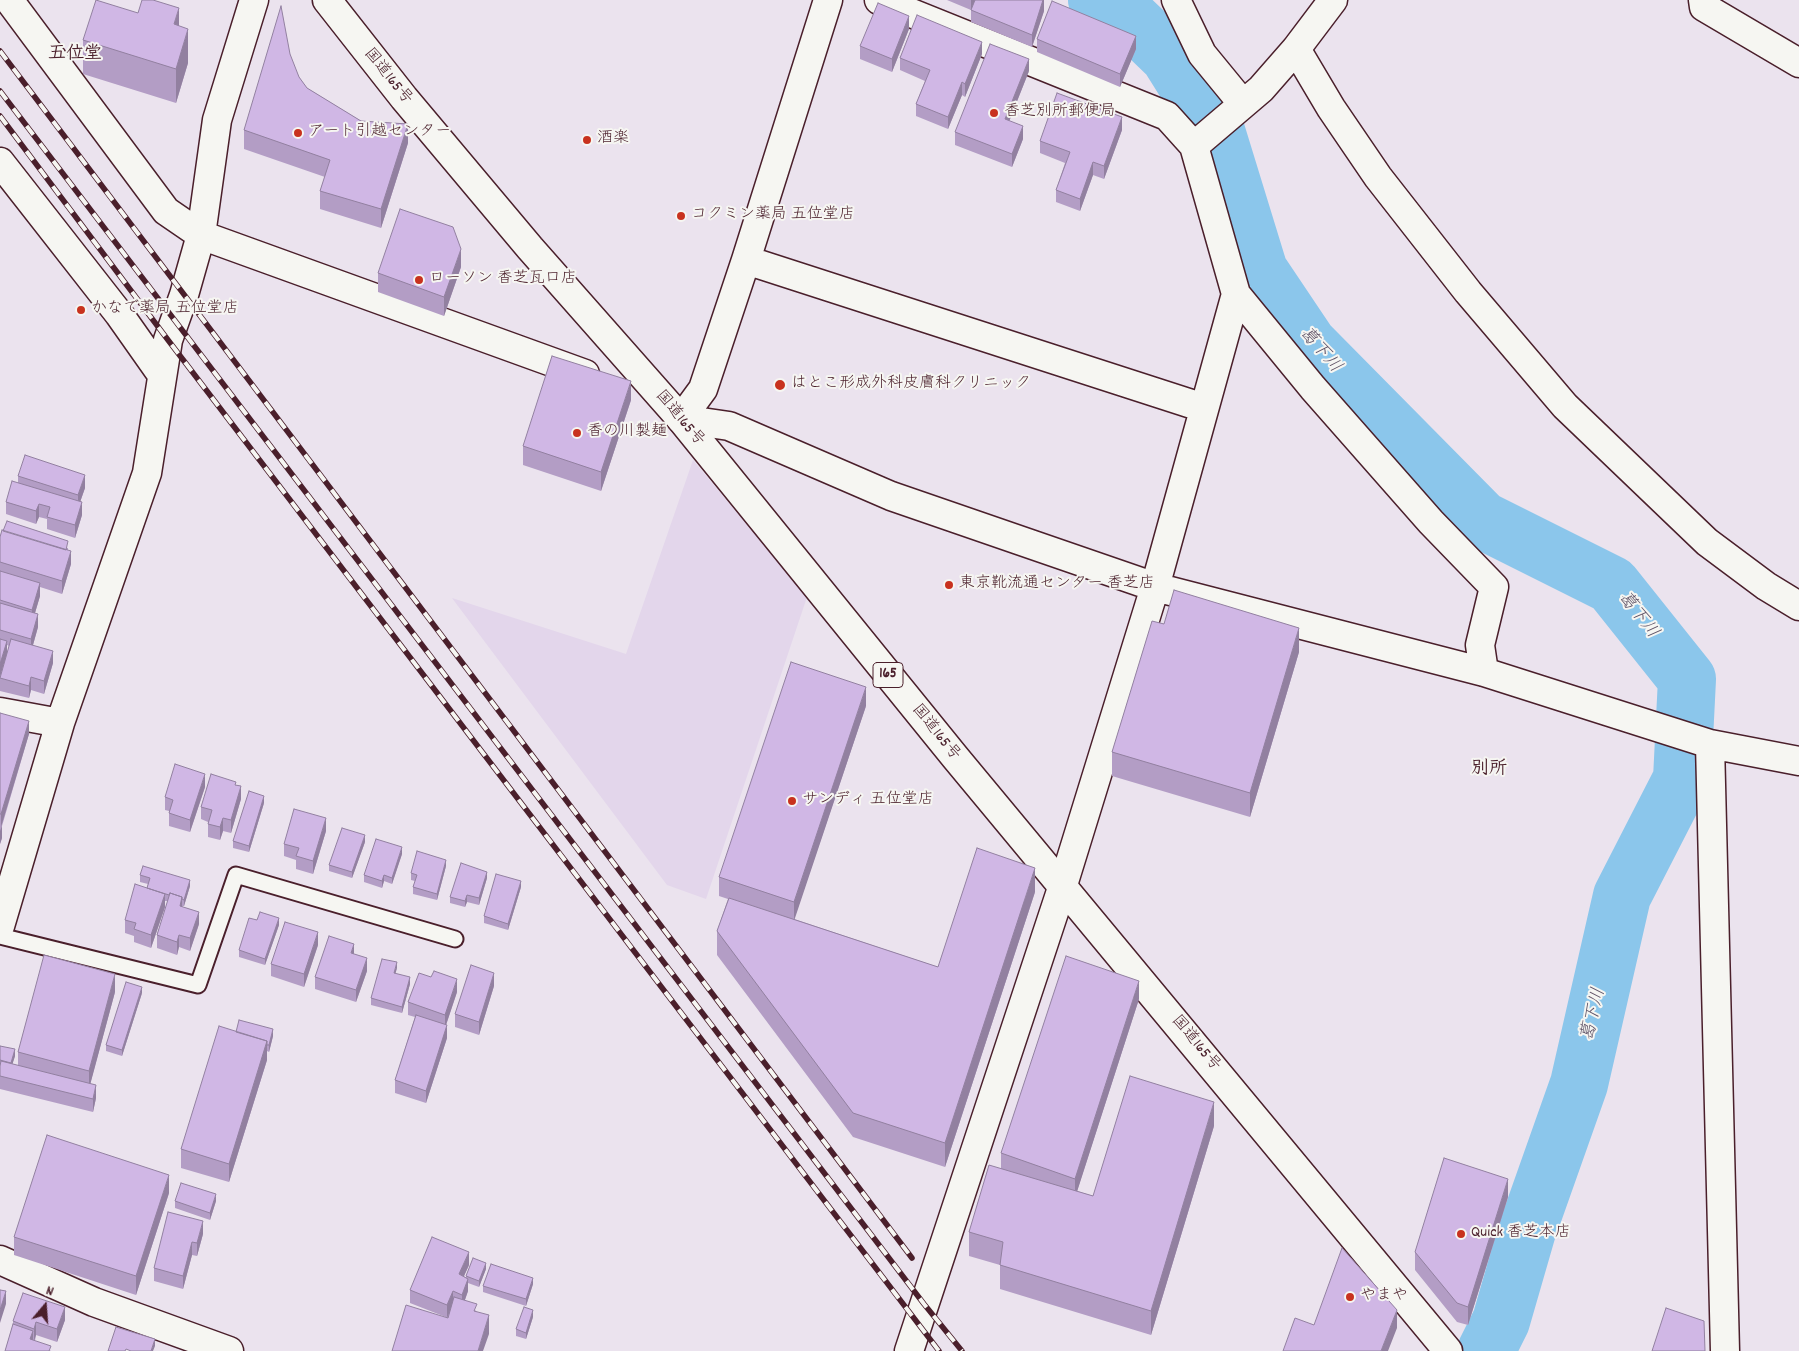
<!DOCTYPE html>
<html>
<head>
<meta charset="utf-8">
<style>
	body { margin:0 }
	#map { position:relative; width:1799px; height:1351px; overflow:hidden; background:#ebe3ee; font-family:Dekko,sans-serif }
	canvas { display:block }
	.north { position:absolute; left:20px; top:1281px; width:50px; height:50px; -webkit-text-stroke:4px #f6f6f2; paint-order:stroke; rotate:18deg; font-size:14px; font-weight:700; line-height:20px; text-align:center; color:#4a1f2b }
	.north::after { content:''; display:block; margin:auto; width:18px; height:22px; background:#4a1f2b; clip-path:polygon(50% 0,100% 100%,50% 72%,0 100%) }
</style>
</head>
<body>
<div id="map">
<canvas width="1799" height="1351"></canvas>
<div class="north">N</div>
</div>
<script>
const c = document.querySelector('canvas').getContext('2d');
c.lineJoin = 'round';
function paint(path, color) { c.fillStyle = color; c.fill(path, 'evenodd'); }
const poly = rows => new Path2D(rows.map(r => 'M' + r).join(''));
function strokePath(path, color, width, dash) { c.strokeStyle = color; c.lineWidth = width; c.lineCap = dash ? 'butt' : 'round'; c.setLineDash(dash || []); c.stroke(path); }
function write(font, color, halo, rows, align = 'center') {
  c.font = font + ' Dekko,"Klee One",sans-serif'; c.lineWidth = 4; c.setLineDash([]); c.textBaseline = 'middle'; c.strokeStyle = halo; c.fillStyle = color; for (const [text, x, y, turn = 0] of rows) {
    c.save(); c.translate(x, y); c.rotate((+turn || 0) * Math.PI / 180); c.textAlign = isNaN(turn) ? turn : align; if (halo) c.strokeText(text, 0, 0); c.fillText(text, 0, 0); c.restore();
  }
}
const built = poly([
	[693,460,807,597,706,899,667,885,452,598,626,654]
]);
const river = poly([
	[1097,0,1116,5,1169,56,1216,131,1259,271,1308,344,1482,520,1612,585,1687,679,1682,779,1622,896,1579,1084,1527,1231,1501,1321,1486,1351]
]);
const service = poly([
	[0,936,198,985,236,875,455,939]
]);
const minor = poly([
	[9,0,166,211,201,235,585,374],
	[828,0,746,260,703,389,681,419,729,426,891,496,1155,587,1484,672,1710,744,1799,761],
	[879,0,1167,116,1194,146,1236,294,1313,388,1431,522,1494,587,1480,645,1484,672],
	[1176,0,1202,54,1243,104],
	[1703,0,1704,7,1799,63],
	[1296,49,1331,108,1378,177,1468,292,1565,406,1707,542,1766,586,1799,606],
	[1194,146,1261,89,1296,49,1333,0],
	[0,162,119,314,162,375],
	[746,260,1204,408],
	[0,712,60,723],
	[1710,744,1725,1351],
	[0,926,60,723,147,473,168,340,184,295,201,235,217,120,254,0],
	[0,1260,94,1302,229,1351],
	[909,1351,1063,885,1155,587,1236,294]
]);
const trunk = poly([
	[327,0,404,98,530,248,681,419,955,757,1448,1351]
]);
const rail = poly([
	[0,51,912,1258],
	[0,91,924,1304,962,1351],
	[0,116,168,340,939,1351]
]);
const wall = poly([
	[947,0,1044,0,1044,11,1032,47,971,22,971,10],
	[179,26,188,63,176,103,83,74,83,40],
	[909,29,892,72,860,59,860,46],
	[1037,39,1136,49,1120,87,1037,52],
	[982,54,965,97,962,95,948,129,916,116,916,104,925,81,900,70,900,58],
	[1029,71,1009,121,1023,139,1012,167,955,145,955,132],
	[299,77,307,88,361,121,408,143,381,228,320,209,320,191,325,177,244,149,244,130],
	[1122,130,1104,179,1093,175,1080,211,1056,202,1056,190,1065,163,1040,153,1040,141],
	[461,267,444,316,378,292,378,273],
	[631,400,601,491,523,465,523,446],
	[18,476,85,488,80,502,82,515,75,538,47,529,47,519,39,517,36,524,6,514,6,502,18,483],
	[0,537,68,548,68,550,71,564,62,594,40,587,40,596,35,613,38,627,33,645,53,663,44,694,31,690,29,698,0,691,0,678,9,646,7,645,0,677],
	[1164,624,1299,652,1250,817,1112,776,1112,752],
	[866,706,794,919,938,967,1035,892,945,1167,853,1137,717,955,717,931,728,899,719,896,719,877],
	[0,713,29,734,2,826,2,838,0,844],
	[236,785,241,799,231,833,223,831,220,840,208,837,208,822,201,819,201,807],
	[205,787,190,832,169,826,169,811,165,810,165,797],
	[264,803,249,852,233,848,233,841],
	[326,831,313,874,296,869,296,860,284,856,284,844],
	[365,842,352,878,329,871,329,865],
	[402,854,392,884,384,881,382,888,364,882,364,875],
	[446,866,437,900,413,894,413,887,415,881,411,880,411,873],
	[140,875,190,886,184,906,182,906,199,924,190,951,179,947,177,955,157,948,157,935,168,901,165,901,165,907,151,948,134,942,134,936,125,933,125,920,147,888,148,884,140,882],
	[487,878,479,905,467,902,465,907,450,903,450,897],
	[521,887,508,930,484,923,484,916],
	[257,920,279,925,265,965,239,957,239,950],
	[318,945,304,987,271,976,271,964],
	[354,954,367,971,356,1002,315,989,315,977],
	[397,968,395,973,410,984,402,1013,371,1005,371,998],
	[494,986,479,1035,455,1027,455,1014],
	[115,992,90,1084,96,1098,93,1112,0,1089,0,1046,15,1056,12,1064,18,1066,18,1052],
	[457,992,446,1025,447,1038,426,1103,395,1093,395,1080,415,1017,408,1015,408,1002],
	[142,993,122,1056,106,1051,106,1045],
	[1139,999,1077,1191,1093,1196,1214,1126,1151,1335,1000,1289,1000,1265,969,1256,969,1232,1001,1168,1001,1153],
	[236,1032,273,1036,269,1052,267,1051,267,1060,229,1182,181,1168,181,1149],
	[169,1193,136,1295,14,1255,14,1237],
	[1508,1197,1468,1325,1457,1322,1415,1270,1415,1252],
	[175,1201,216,1201,210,1220,175,1208],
	[203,1234,197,1256,192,1255,183,1289,154,1281,154,1268],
	[469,1265,464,1276,466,1278,466,1276,486,1269,479,1287,468,1283,468,1291,465,1300,477,1312,489,1334,410,1303,410,1290],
	[533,1284,526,1306,483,1292,483,1286],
	[533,1317,526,1339,516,1336,516,1329],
	[65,1320,57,1342,36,1335,35,1341,51,1351,5,1351,13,1324,13,1321]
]);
const shadedWall = poly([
	[971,0,975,0,971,10],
	[1043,0,1044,0,1044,11,1032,47,1032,35],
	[179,8,179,42,174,24],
	[909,16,909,29,892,72,892,59],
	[188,29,188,63,176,103,176,69],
	[1136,36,1136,49,1120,87,1120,74],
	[982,42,982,54,965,97,965,84],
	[1029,59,1029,71,1005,132,1005,119],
	[962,82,962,95,948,129,948,117],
	[1122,117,1122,130,1104,179,1104,166],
	[408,124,408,143,381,228,381,209],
	[1023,126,1023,139,1012,167,1012,154],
	[1093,162,1093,175,1080,211,1080,199],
	[461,249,461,267,444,316,444,297],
	[631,381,631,400,601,491,601,472],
	[85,475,85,488,78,508,78,495],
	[82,502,82,515,75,538,75,525],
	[39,504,39,517,36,524,36,511],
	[71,551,71,564,62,594,62,581],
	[40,583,40,596,32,623,32,610],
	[38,614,38,627,31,652,31,639],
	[1299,628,1299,652,1250,817,1250,793],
	[7,641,7,654,0,677,0,664],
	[53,651,53,663,44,694,44,681],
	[31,677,31,690,29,698,29,686],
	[866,687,866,706,794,921,794,902],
	[29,721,29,734,1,827,1,814],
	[205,774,205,787,190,832,190,820],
	[241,786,241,799,231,833,231,820],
	[264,796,264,803,249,852,249,846],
	[223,818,223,831,220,840,220,827],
	[326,818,326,831,313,874,313,861],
	[2,826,2,838,0,844,0,831],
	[365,835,365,842,352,878,352,872],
	[402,847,402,854,392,884,392,878],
	[446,860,446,866,437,900,437,894],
	[1035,868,1035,892,945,1167,945,1143],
	[487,872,487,878,479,905,479,898],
	[384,875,384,881,382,888,382,881],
	[190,880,190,886,184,906,184,900],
	[521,881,521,887,508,930,508,924],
	[165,894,165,907,151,948,151,935],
	[467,895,467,902,465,907,465,901],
	[182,897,182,910,180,906],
	[199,912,199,924,190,951,190,938],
	[279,918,279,925,265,965,265,959],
	[318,932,318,945,304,987,304,974],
	[179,935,179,947,177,955,177,942],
	[354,944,354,956,351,953],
	[367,958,367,971,356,1002,356,990],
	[397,962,397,968,394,979,394,973],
	[494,973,494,986,479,1035,479,1022],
	[115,974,115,992,89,1089,89,1071],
	[410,977,410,984,402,1013,402,1007],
	[457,979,457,992,445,1028,445,1015],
	[1139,981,1139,999,1075,1198,1075,1179],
	[142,987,142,993,122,1056,122,1050],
	[447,1025,447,1038,426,1103,426,1091],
	[273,1029,273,1036,269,1052,269,1045],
	[267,1041,267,1060,229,1182,229,1164],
	[15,1049,15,1056,11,1069,11,1063],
	[96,1085,96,1098,93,1112,93,1099],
	[1214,1102,1214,1126,1151,1335,1151,1311],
	[169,1175,169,1193,136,1295,136,1276],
	[1508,1179,1508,1197,1468,1325,1468,1307],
	[216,1194,216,1201,210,1220,210,1213],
	[203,1221,203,1234,197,1256,197,1243],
	[192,1242,192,1255,183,1289,183,1276],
	[469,1252,469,1265,459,1287,459,1274],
	[486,1263,486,1269,479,1287,479,1281],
	[533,1278,533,1284,526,1306,526,1299],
	[468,1279,468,1291,462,1308,462,1295],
	[6,1291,6,1304,0,1323,0,1310],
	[453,1291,453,1304,447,1318,447,1305],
	[65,1307,65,1320,57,1342,57,1329],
	[533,1310,533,1317,526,1339,526,1333],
	[1397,1310,1397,1328,1388,1351,1381,1351],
	[489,1315,489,1334,483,1351,478,1351],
	[36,1322,36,1335,34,1341,34,1329],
	[33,1331,33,1343,30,1339],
	[155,1339,155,1346,153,1351,151,1351]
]);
const building = poly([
	[96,0,138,13,142,0,153,0,179,8,174,24,188,29,176,69,83,40,96,0],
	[975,0,1043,0,1032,35,971,10,975,0],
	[1052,1,1136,36,1120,74,1037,39,1052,1],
	[878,3,909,16,892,59,860,46,878,3],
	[281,6,290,54,299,77,307,88,361,121,408,124,381,209,320,191,330,160,244,130,281,6],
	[917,15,982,42,965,84,962,82,948,117,916,104,930,70,900,58,917,15],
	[990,44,1029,59,1005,119,1023,126,1012,154,955,132,990,44],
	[1057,93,1122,117,1104,166,1093,162,1080,199,1056,190,1070,152,1040,141,1057,93],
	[400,209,453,227,461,249,444,297,378,273,400,209],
	[552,356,631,381,601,472,523,446,552,356],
	[25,455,85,475,78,495,18,476,25,455],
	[12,481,82,502,75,525,47,517,50,507,39,504,36,511,6,502,12,481],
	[7,521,68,541,66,550,3,531,7,521],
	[2,530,71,551,62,581,0,562,0,537,2,530],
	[0,571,40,583,32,610,0,600,0,571],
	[1174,590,1299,628,1250,793,1112,752,1152,621,1164,624,1174,590],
	[0,603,38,614,31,639,0,630,0,603],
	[0,639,7,641,0,664,0,639],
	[11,639,53,651,44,681,31,677,29,686,0,678,11,639],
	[791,662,866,687,794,902,719,877,791,662],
	[0,713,29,721,1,814,0,814,0,713],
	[175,764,205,774,190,820,169,813,173,800,165,797,175,764],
	[211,774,236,782,235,785,241,786,231,820,223,818,220,827,208,824,212,810,201,807,211,774],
	[249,791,264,796,249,846,233,841,249,791],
	[294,809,326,818,313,861,296,856,299,848,284,844,294,809],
	[342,828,365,835,352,872,329,865,342,828],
	[376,839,402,847,392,878,384,875,382,881,364,875,376,839],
	[977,848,1035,868,945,1143,853,1113,717,931,729,898,938,967,977,848],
	[417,851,446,860,437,894,413,887,417,875,411,873,417,851],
	[461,863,487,872,479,898,467,895,465,901,450,897,461,863],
	[143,866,190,880,184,900,182,899,182,897,170,893,169,895,147,888,150,878,140,875,143,866],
	[496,874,521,881,508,924,484,916,496,874],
	[135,884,165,894,151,935,134,929,136,923,125,920,135,884],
	[170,893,182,897,180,906,199,912,190,938,179,935,177,942,157,935,170,893],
	[260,912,279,918,265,959,239,950,249,918,257,920,260,912],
	[285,922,318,932,304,974,271,964,285,922],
	[329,936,354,944,351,953,367,958,356,990,315,977,329,936],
	[44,955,115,974,89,1071,18,1052,44,955],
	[1066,956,1139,981,1075,1179,1001,1153,1066,956],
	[382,959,397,962,394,973,410,977,402,1007,371,998,382,959],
	[471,965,494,973,479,1022,455,1014,471,965],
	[434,971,457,979,445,1015,408,1002,419,973,431,977,434,971],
	[126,982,142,987,122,1050,106,1045,126,982],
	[416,1015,447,1025,426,1091,395,1080,416,1015],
	[239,1020,273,1029,269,1045,267,1045,267,1041,236,1032,239,1020],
	[219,1026,267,1041,229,1164,181,1149,219,1026],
	[0,1046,15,1049,11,1063,0,1060,0,1046],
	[1,1061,96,1085,93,1099,0,1076,0,1066,1,1061],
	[1130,1076,1214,1102,1151,1311,1000,1265,1003,1242,969,1232,989,1165,1093,1196,1130,1076],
	[47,1135,169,1175,136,1276,14,1237,47,1135],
	[1444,1158,1508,1179,1468,1307,1457,1303,1415,1252,1444,1158],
	[181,1183,216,1194,210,1213,175,1201,181,1183],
	[168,1212,203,1221,197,1243,192,1242,183,1276,154,1268,168,1212],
	[432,1237,469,1252,459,1274,468,1279,462,1295,453,1291,447,1305,410,1290,432,1237],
	[1342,1248,1397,1310,1381,1351,1283,1351,1295,1318,1314,1325,1342,1248],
	[473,1258,486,1263,479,1281,466,1276,473,1258],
	[491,1264,533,1278,526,1299,483,1286,491,1264],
	[0,1290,6,1291,0,1310,0,1290],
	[23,1293,65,1307,57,1329,36,1322,34,1329,13,1321,23,1293],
	[454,1297,477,1304,474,1311,489,1315,478,1351,392,1351,406,1305,448,1318,454,1297],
	[524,1307,533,1310,526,1333,516,1329,524,1307],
	[1666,1308,1704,1321,1705,1351,1652,1351,1666,1308],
	[13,1324,33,1331,30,1339,51,1346,49,1351,5,1351,13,1324],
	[116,1327,155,1339,151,1351,131,1351,126,1349,125,1351,108,1351,116,1327]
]);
const markers = [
	[994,113,5,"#c8321e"],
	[298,133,5,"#c8321e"],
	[587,140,5,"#c8321e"],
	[681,216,5,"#c8321e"],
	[419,280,5,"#c8321e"],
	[81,310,5,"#c8321e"],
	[780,385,6,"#c8321e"],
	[577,433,5,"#c8321e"],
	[949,585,5,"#c8321e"],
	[792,801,5,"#c8321e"],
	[1461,1234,5,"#c8321e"],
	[1350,1297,5,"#c8321e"]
];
const shields = [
	[888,675,30]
];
const shieldNames = [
	["165",888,675]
];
const streetNames = [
	["国道165号",387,77,51],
	["国道165号",679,419,50],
	["国道165号",935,733,51],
	["国道165号",1195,1044,50]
];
const poiNames = [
	["香芝別所郵便局",1004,113],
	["アート引越センター",308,133],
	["酒楽",597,140],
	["コクミン薬局 五位堂店",691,216],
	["ローソン 香芝瓦口店",429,280],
	["かなで薬局 五位堂店",91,310],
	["はとこ形成外科皮膚科クリニック",791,385],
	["香の川製麺",587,433],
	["東京靴流通センター 香芝店",959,585],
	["サンディ 五位堂店",802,801],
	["Quick 香芝本店",1471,1234],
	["やまや",1360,1297]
];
const neighbourhoodNames = [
	["五位堂",75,56],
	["別所",1489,771]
];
const waterNames = [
	["葛下川",1319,351,49],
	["葛下川",1637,616,52],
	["葛下川",1595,1015,-77]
];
paint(built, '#e3d6eb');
strokePath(river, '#8bc6eb', 58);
strokePath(service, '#4a1f2b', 19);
strokePath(minor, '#4a1f2b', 31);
strokePath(trunk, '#4a1f2b', 31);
strokePath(service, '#f6f6f2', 15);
strokePath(minor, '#f6f6f2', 28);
strokePath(trunk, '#f6f6f2', 28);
strokePath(rail, '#4a1f2b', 5.5);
strokePath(rail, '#f6f6f2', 4, [11]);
paint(wall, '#b39dc5');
paint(shadedWall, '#9280a0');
paint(building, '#d0b7e5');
strokePath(building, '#9280a0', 1);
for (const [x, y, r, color] of markers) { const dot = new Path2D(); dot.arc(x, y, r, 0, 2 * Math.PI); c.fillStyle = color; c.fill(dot); strokePath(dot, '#f6f6f2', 2); }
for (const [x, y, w] of shields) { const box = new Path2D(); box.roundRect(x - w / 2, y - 12.5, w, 25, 4); c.fillStyle = '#f6f6f2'; c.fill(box); strokePath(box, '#4a1f2b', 1); }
write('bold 15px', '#4a1f2b', null, shieldNames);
write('16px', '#4a1f2b', '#f6f6f2', streetNames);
write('16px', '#4a1f2b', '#f6f6f2', poiNames, 'left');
write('bold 18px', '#4a1f2b', '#f6f6f2', neighbourhoodNames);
write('italic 18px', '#5e5165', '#f6f6f2', waterNames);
</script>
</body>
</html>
